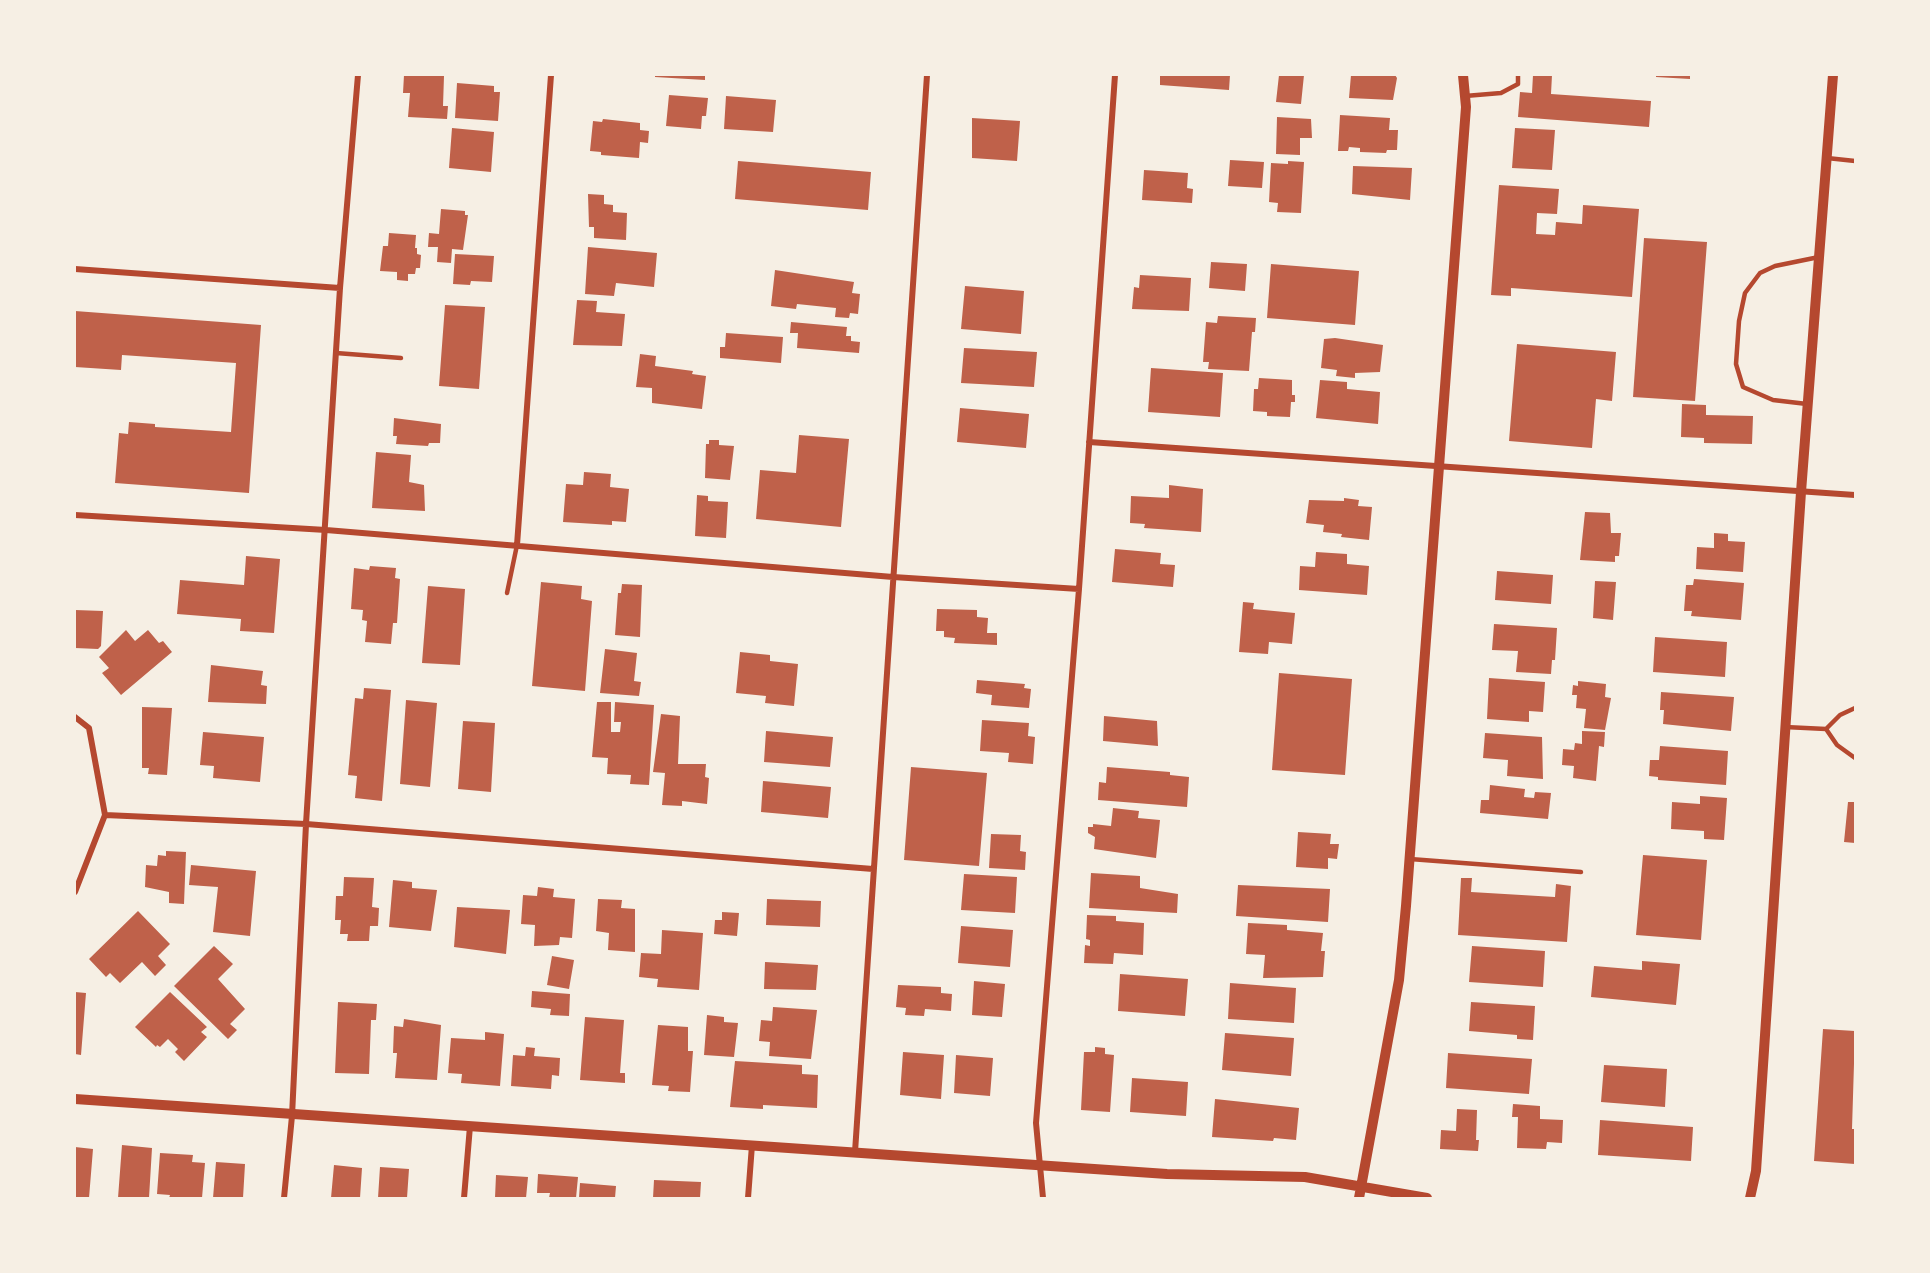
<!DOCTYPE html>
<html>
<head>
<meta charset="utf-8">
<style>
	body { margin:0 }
	#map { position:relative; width:1930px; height:1273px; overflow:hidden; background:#f6efe4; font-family:"IBM Plex Sans",sans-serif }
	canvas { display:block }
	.frame { position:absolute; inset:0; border:76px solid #f6efe4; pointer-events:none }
</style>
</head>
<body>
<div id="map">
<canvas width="1930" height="1273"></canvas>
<div class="frame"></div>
</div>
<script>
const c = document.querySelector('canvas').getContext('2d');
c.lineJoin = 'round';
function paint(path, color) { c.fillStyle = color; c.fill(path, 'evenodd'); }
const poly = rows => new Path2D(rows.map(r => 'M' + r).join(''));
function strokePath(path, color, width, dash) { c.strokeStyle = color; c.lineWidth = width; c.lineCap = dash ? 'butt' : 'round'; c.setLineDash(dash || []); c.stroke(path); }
const building = poly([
	[404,75,444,76,443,106,448,106,447,119,408,117,410,93,403,93],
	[655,75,705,75,705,80,655,77],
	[1160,75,1230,75,1229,90,1160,85],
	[1279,75,1304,75,1301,104,1276,102],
	[1351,75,1395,75,1397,78,1393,100,1349,98],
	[1533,75,1552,75,1551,94,1651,101,1649,127,1518,117,1520,92,1532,93],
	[1656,75,1690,75,1690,79,1656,77],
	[457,83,494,86,494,92,500,92,498,121,455,118],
	[669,95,708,98,706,116,702,116,701,129,666,126],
	[726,96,776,100,773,132,724,129],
	[1340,115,1390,118,1389,130,1398,130,1397,150,1387,150,1386,153,1360,152,1360,148,1349,147,1348,151,1338,151],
	[1277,117,1311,119,1312,138,1300,138,1300,155,1276,154],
	[972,118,1020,121,1017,161,972,158],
	[603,119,640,123,640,130,649,131,648,143,640,142,639,158,601,155,601,152,590,151,593,121,602,122],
	[452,128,494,132,491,172,449,168],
	[1515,128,1555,130,1552,170,1512,168],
	[1230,160,1264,162,1262,188,1228,186],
	[738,161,871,172,868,210,735,199],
	[1288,161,1304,162,1301,213,1277,212,1278,203,1269,202,1271,163,1288,164],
	[1353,166,1412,168,1410,200,1352,194],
	[1144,170,1188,173,1187,188,1193,189,1192,203,1142,200],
	[1499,185,1559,189,1557,214,1537,213,1536,234,1555,235,1556,222,1582,224,1583,205,1639,209,1632,297,1511,288,1511,296,1491,295],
	[588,194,604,195,604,204,613,205,613,212,627,213,626,240,594,238,594,227,589,227],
	[441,209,465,211,465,215,468,215,463,250,452,249,451,263,437,262,438,247,428,247,429,233,439,234],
	[389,233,416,235,415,248,417,248,417,254,421,255,420,268,416,268,415,274,408,274,408,281,397,280,397,272,380,271,383,246,388,246],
	[1644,238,1707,242,1695,401,1633,397],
	[588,247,657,253,654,287,616,283,614,296,585,294],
	[455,254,494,256,492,282,471,281,470,285,453,284],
	[1211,262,1247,264,1245,291,1209,288],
	[1271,264,1359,271,1355,325,1267,318],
	[775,270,854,282,852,293,860,294,858,314,850,313,849,318,835,317,836,308,797,304,796,309,771,306],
	[1140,275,1191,278,1189,311,1132,309,1134,287,1139,288],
	[965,286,1024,291,1021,334,961,329],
	[577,300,597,301,596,312,625,314,622,346,573,345],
	[445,305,485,307,479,389,439,386],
	[75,311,261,325,249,493,115,483,119,433,128,434,129,422,155,424,155,427,231,432,236,363,122,355,121,370,75,367],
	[1218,316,1256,318,1255,332,1252,332,1249,371,1208,369,1209,362,1203,362,1206,322,1217,323],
	[791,322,847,327,846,336,851,336,851,341,860,342,859,353,797,348,798,333,790,333],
	[726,333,783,337,781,363,720,358,720,347,725,347],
	[1335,338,1383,345,1380,372,1355,373,1355,378,1336,376,1337,370,1321,368,1324,339],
	[1517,344,1616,352,1612,401,1596,399,1592,448,1509,441],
	[964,348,1037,352,1034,387,961,383],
	[640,354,656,356,655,366,693,371,692,374,706,376,702,409,652,403,652,388,636,387],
	[1151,368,1223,373,1220,417,1148,412],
	[1259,378,1292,380,1292,395,1295,395,1295,402,1291,402,1290,417,1267,416,1267,412,1253,411,1254,389,1258,389],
	[1320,380,1347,382,1347,389,1380,392,1378,424,1316,418],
	[1682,404,1706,405,1706,415,1753,416,1752,444,1704,443,1704,438,1681,437],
	[960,408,1029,414,1026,448,957,442],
	[394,418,441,424,440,443,429,443,428,446,396,444,397,436,393,436],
	[799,435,849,439,841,527,756,519,760,470,796,473],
	[709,440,719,440,719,445,734,446,730,480,705,478,706,444,709,444],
	[376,452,411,455,409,482,424,485,425,511,372,508],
	[584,472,611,474,610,487,629,489,626,522,612,521,612,525,563,522,566,484,583,485],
	[1169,485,1203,489,1201,532,1144,528,1145,524,1130,523,1131,496,1169,498],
	[697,495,708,496,708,501,728,502,726,538,695,536],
	[1344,498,1359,500,1358,506,1372,507,1369,540,1341,537,1342,534,1323,532,1324,525,1306,523,1309,500,1344,501],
	[1585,512,1610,513,1611,533,1621,533,1619,556,1615,556,1615,562,1580,560],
	[1714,533,1728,534,1728,541,1745,542,1743,572,1696,569,1697,547,1714,548],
	[1115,549,1161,553,1160,564,1175,565,1173,587,1112,582],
	[1316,552,1347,554,1347,564,1369,566,1367,595,1299,590,1300,566,1315,567],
	[246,556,280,559,274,633,240,631,241,619,177,614,180,580,244,585],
	[370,566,396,568,395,578,400,579,397,623,393,623,391,644,365,642,367,621,362,620,363,610,351,609,354,568,369,570],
	[1497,571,1553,575,1551,604,1495,600],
	[1694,579,1744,583,1741,620,1691,616,1692,611,1684,611,1686,585,1693,585],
	[1595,581,1616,582,1613,620,1593,618],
	[541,582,582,586,581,599,592,601,585,691,532,686],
	[622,584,642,585,640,637,615,635,618,593,621,593],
	[428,586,465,589,460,665,422,663],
	[1243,602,1254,603,1253,609,1295,613,1292,644,1269,642,1268,654,1239,652],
	[937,609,977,610,977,617,988,618,987,633,997,633,997,645,954,643,955,638,944,637,944,631,936,631],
	[75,610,103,611,101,646,98,649,75,648],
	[1494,624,1557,628,1555,660,1552,660,1551,674,1516,672,1518,651,1492,650],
	[126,630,135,641,148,630,159,643,163,641,172,652,121,695,102,673,109,668,99,657],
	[1655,637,1727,642,1725,677,1653,672],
	[605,649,637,653,634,681,641,682,639,696,600,693],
	[740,652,770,655,770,661,798,664,794,706,765,703,766,696,736,693],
	[211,665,263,671,261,685,267,686,266,704,208,702],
	[1279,673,1352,679,1345,775,1272,770],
	[1489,678,1545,682,1543,712,1529,711,1529,722,1487,719],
	[977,680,1025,684,1024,688,1031,689,1029,708,991,705,992,695,976,693],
	[1578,681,1606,684,1605,697,1611,698,1605,730,1584,728,1586,709,1576,708,1577,695,1572,695,1573,685,1578,686],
	[364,688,391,690,382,801,355,798,357,776,348,775,355,698,363,699],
	[1661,692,1734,697,1731,731,1663,724,1664,710,1660,710],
	[406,700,437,703,430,787,400,784],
	[597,702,611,702,611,732,620,732,621,722,614,722,615,702,654,705,649,785,630,784,631,775,607,774,608,758,592,757],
	[142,707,172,708,167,775,148,774,149,768,142,768],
	[661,714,680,716,678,764,706,764,705,777,709,778,707,804,682,801,682,806,662,805,665,773,653,772],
	[1104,716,1157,721,1158,746,1103,741],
	[982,720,1029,723,1028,736,1035,737,1033,764,1008,762,1009,753,980,751],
	[463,721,495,723,491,792,458,789],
	[766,731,833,737,830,767,764,762],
	[1582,731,1605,732,1604,747,1599,746,1596,781,1573,778,1574,766,1562,765,1563,749,1574,750,1575,743,1582,744],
	[203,732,264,737,260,782,213,778,214,766,200,765],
	[1485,733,1542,737,1543,779,1507,776,1508,760,1483,758],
	[1660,746,1728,751,1726,785,1658,780,1658,777,1649,776,1650,760,1659,760],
	[911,767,987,773,979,866,904,860],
	[1107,767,1170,772,1170,775,1189,777,1187,807,1098,800,1099,782,1106,783],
	[763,781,831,787,828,818,761,812],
	[1490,785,1525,789,1524,797,1534,798,1535,792,1551,793,1548,819,1480,813,1481,800,1489,800],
	[1700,796,1727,798,1724,840,1704,839,1704,831,1671,829,1672,802,1700,804],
	[1848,802,1855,802,1855,843,1844,842],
	[1113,808,1139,811,1138,818,1160,820,1156,858,1094,849,1095,837,1088,833,1088,827,1093,827,1093,824,1111,826],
	[1298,832,1331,834,1330,844,1339,844,1337,859,1328,858,1328,869,1296,867],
	[991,834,1021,835,1020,851,1026,852,1025,870,989,868],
	[166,851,186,852,184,904,169,903,169,892,145,887,146,865,157,866,158,855,166,856],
	[1643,855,1707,860,1701,940,1636,935],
	[191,865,256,871,250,936,213,932,218,887,189,885],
	[1091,873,1140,876,1140,888,1178,894,1177,913,1089,908],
	[964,874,1017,877,1015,913,961,910],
	[344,877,374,878,372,907,379,908,378,926,370,926,369,941,347,941,348,934,340,934,341,920,335,920,336,896,343,896],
	[1461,878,1472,878,1471,892,1555,897,1556,884,1571,886,1567,942,1458,935],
	[393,880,412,882,412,888,437,890,431,931,389,927],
	[1238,885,1330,889,1328,922,1236,916],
	[538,887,554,889,553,897,575,899,572,938,560,937,559,945,534,946,535,925,521,924,523,895,537,896],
	[598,899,622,900,621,908,635,909,635,952,608,950,609,933,596,931],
	[767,899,821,901,820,927,766,925],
	[457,907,510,910,506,954,454,947],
	[138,911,170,944,158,956,166,965,155,976,142,962,120,983,110,973,106,977,89,959],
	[722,912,739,913,737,936,714,934,715,920,722,920],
	[1087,915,1116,916,1116,921,1144,923,1143,955,1114,953,1113,964,1084,963,1085,945,1090,946,1090,940,1086,939],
	[1248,923,1287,925,1287,930,1323,933,1321,951,1325,951,1323,977,1263,978,1265,955,1246,954],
	[961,926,1013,930,1010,967,958,963],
	[662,930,703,933,699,990,657,987,658,979,639,977,641,953,661,954],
	[214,946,233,964,218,979,245,1009,230,1024,237,1030,228,1039,174,986],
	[1472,946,1545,951,1543,987,1469,982],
	[552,956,574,960,569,989,547,985],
	[1642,961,1680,964,1676,1005,1591,997,1594,966,1642,970],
	[765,962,818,965,816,990,764,989],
	[1120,974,1188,979,1185,1016,1118,1011],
	[974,981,1005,984,1002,1017,972,1015],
	[1230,983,1296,988,1294,1023,1228,1019],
	[898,985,941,987,941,993,952,994,951,1011,925,1009,924,1016,905,1015,906,1008,896,1007],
	[532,991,570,994,569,1016,550,1015,551,1009,531,1007],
	[75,992,86,993,81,1055,75,1054],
	[170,992,207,1027,201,1032,207,1037,184,1061,175,1052,178,1049,168,1039,160,1047,157,1045,156,1047,135,1027],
	[338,1002,377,1004,376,1020,371,1020,369,1074,335,1073],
	[1471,1002,1535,1006,1533,1040,1517,1039,1517,1035,1469,1031],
	[773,1007,817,1010,811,1059,769,1056,770,1042,759,1041,761,1020,772,1021],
	[707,1015,724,1017,724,1022,738,1023,734,1057,704,1055],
	[585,1017,624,1020,620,1073,625,1073,625,1083,580,1080],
	[404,1019,441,1025,437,1080,395,1078,397,1053,393,1053,394,1026,403,1027],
	[658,1025,688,1027,688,1051,693,1051,690,1092,668,1091,669,1086,652,1085],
	[1823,1029,1855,1031,1852,1129,1855,1129,1855,1164,1814,1161],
	[485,1032,504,1034,500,1086,461,1083,462,1074,448,1073,451,1038,485,1040],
	[1225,1033,1294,1038,1291,1076,1222,1070],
	[526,1047,535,1048,534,1056,560,1058,559,1076,552,1075,551,1089,511,1086,513,1055,525,1056],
	[1095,1047,1105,1048,1105,1054,1114,1055,1110,1112,1081,1110,1084,1052,1095,1052],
	[903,1052,944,1055,941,1099,900,1095],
	[1448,1053,1532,1059,1529,1094,1446,1088],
	[956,1055,993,1058,990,1096,954,1093],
	[735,1061,802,1065,802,1074,818,1075,817,1108,763,1105,763,1109,730,1107],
	[1604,1065,1667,1069,1665,1107,1601,1102],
	[1132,1078,1188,1082,1186,1116,1130,1112],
	[1215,1099,1299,1108,1296,1140,1274,1138,1273,1141,1212,1137],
	[1513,1104,1540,1106,1540,1119,1563,1120,1562,1143,1547,1142,1546,1149,1517,1148,1518,1117,1512,1117],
	[1457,1109,1477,1110,1476,1140,1479,1140,1478,1151,1440,1149,1441,1130,1456,1131],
	[1600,1120,1693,1127,1691,1161,1598,1155],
	[122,1145,152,1148,149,1198,118,1198],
	[75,1147,93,1149,89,1198,75,1198],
	[160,1153,193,1155,192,1162,205,1163,202,1198,169,1198,170,1195,157,1194],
	[216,1162,245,1164,243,1198,213,1198],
	[334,1165,362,1168,360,1198,331,1198],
	[380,1167,409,1169,407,1198,378,1198],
	[538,1174,578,1177,576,1198,549,1198,550,1193,537,1193],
	[496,1175,528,1177,526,1198,495,1198],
	[654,1180,701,1182,700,1198,653,1198],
	[580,1183,616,1186,615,1198,579,1198]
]);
const service = poly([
	[1465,96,1501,93,1518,84,1518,75],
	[1827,158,1855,161],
	[336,353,401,358],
	[1807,404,1773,400,1743,387,1736,364,1739,321,1745,293,1760,273,1775,266,1819,257],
	[507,593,517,545],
	[1785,727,1826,729,1840,715,1855,708],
	[1826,729,1837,745,1855,758],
	[1410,859,1581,872]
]);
const minor = poly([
	[75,269,340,288],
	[1089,442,1855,495],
	[75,515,326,530,893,577,1079,589],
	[517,545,551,75],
	[75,717,89,728,105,815],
	[105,815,306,824,873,869],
	[75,892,105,815],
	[855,1152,927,75],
	[284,1198,292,1116,306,824,340,288,358,75],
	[464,1198,470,1126],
	[748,1198,752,1145],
	[1043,1198,1036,1123,1079,589,1115,75]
]);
const tertiary = poly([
	[75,1099,1167,1174,1305,1177,1427,1198],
	[1359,1198,1399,980,1406,906,1466,107,1463,75],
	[1750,1198,1756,1171,1801,492,1833,75]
]);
paint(building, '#bf614a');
strokePath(service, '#b5482f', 4.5);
strokePath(minor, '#b5482f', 6);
strokePath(tertiary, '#b5482f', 10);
</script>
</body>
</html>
